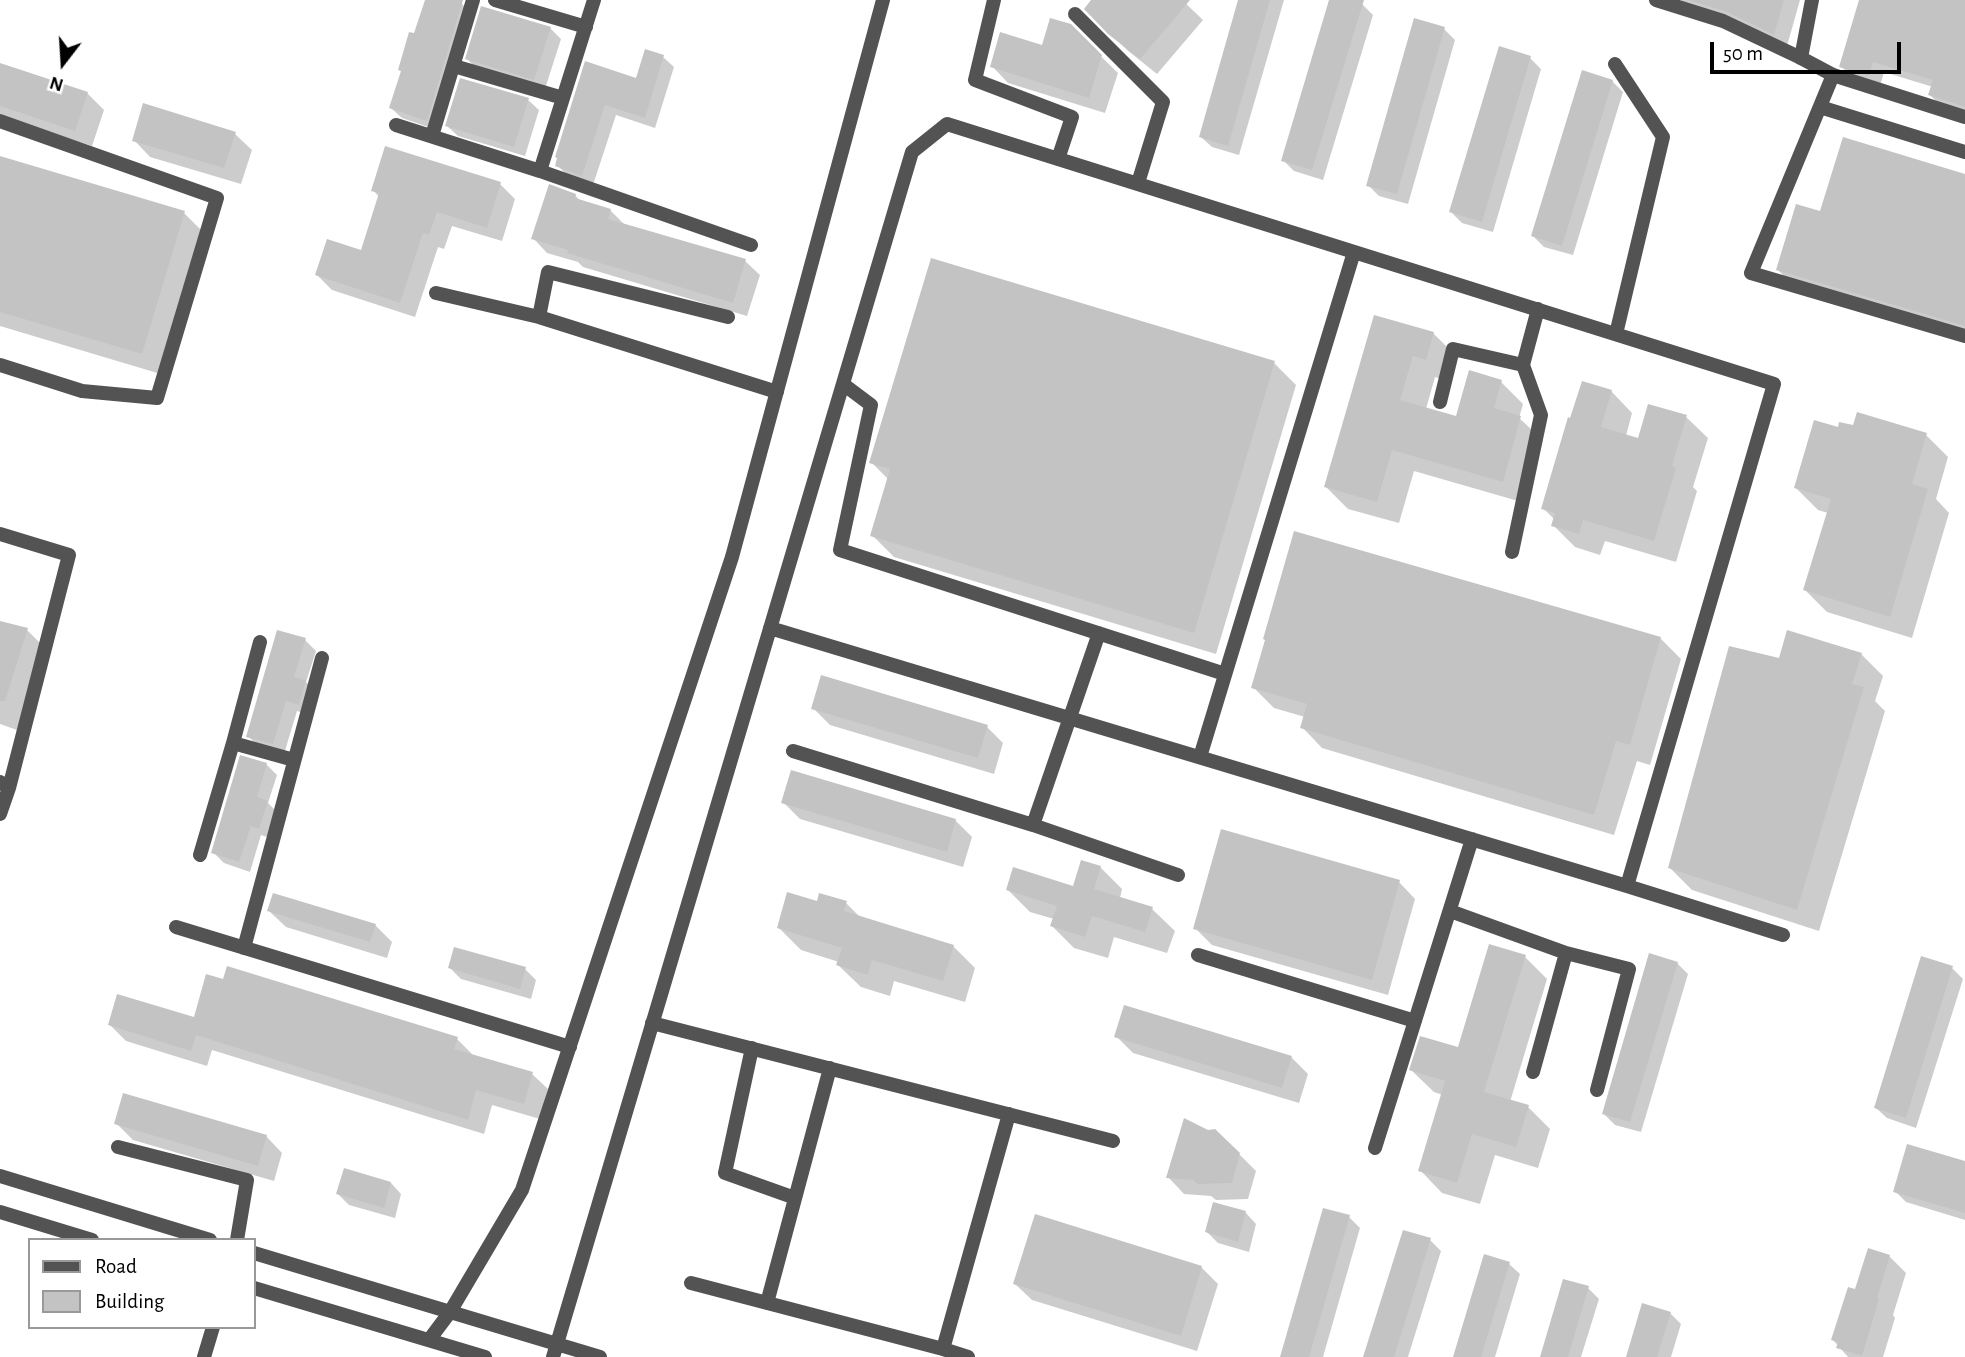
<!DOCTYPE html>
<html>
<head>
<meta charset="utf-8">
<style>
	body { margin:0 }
	#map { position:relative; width:1965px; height:1357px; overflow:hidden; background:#fff; font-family:"Alegreya Sans",sans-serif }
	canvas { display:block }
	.legend { position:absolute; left:28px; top:1238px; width:228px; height:91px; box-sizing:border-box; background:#fff; border:2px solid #999; margin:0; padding:9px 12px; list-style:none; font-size:21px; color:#000 }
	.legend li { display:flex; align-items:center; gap:14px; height:35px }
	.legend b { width:35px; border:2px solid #999 }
	.north { position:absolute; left:28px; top:28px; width:70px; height:70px; -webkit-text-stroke:5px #fff; paint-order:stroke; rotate:197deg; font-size:19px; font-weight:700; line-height:28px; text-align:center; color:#000 }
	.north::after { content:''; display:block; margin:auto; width:24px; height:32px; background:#000; clip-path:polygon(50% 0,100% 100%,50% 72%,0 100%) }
	.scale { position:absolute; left:1710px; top:42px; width:191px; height:32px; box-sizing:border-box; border:4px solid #000; border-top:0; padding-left:9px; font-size:21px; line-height:24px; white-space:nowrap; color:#000; -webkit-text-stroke:5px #fff; paint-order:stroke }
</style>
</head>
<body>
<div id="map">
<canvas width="1965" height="1357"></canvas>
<ul class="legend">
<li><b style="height:9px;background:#535353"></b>Road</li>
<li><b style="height:19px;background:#c3c3c3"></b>Building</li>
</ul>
<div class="north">N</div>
<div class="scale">50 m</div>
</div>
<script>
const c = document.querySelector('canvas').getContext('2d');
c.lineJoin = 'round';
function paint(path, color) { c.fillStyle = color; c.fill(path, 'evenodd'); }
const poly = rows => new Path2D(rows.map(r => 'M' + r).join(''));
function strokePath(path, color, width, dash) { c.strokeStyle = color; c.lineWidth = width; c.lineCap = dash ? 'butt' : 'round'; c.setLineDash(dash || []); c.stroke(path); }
const shadow = poly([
	[426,0,451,0,461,3,472,14,437,130,402,118,391,108],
	[1093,0,1182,0,1203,20,1157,74,1127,50,1086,9],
	[1240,0,1284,0,1239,155,1212,147,1201,137],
	[1331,0,1347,0,1362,4,1373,15,1323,180,1294,171,1283,160],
	[1680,0,1800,0,1787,46,1688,7],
	[1860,0,1965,0,1965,113,1941,106,1930,95,1933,87,1884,72,1880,86,1852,77,1841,66],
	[1070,26,1118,73,1105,113,1008,83,992,66,1043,47],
	[550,28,561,39,545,89,478,70,467,59],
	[1444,29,1455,40,1408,204,1379,196,1368,185],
	[663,57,674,67,655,128,616,115,593,185,568,176,557,165,586,63,637,80],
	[1530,58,1541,69,1493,232,1462,223,1451,212],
	[0,65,87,93,104,110,92,146,0,116],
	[1612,81,1623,92,1573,255,1544,247,1533,236],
	[528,100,539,110,525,156,458,136,447,126],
	[235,134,252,150,241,184,150,157,134,140],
	[0,158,184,213,206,235,164,375,0,326],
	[1965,176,1965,333,1789,281,1778,270,1821,213],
	[500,184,515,199,502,241,452,226,444,249,438,247,415,317,332,290,317,275,362,252,379,197,373,190],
	[575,195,581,202,611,211,626,226,745,261,760,275,747,316,583,267,578,262,547,253,533,238],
	[1375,317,1433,333,1455,355,1448,381,1435,377,1426,409,1457,418,1501,382,1523,404,1519,418,1543,440,1525,503,1414,471,1399,523,1348,509,1326,487],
	[1274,363,1296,385,1216,654,894,557,872,535,889,480,871,462],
	[1611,391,1632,413,1626,436,1640,440,1686,417,1708,438,1693,487,1697,491,1676,562,1605,541,1600,555,1575,547,1553,525,1555,520,1543,508],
	[1926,435,1948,457,1936,499,1949,513,1912,638,1827,612,1805,590,1828,513,1818,510,1796,488],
	[0,623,27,630,43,646,17,730,0,724],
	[1660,638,1681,659,1650,765,1637,761,1614,835,1322,748,1302,727,1305,717,1274,708,1253,687],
	[305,640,316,651,306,682,316,692,310,715,297,711,284,754,259,747,248,736],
	[1861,654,1883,676,1875,701,1885,711,1819,931,1692,890,1670,868,1780,660],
	[813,708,987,727,1003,743,994,774,830,725],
	[266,764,277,775,268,803,278,813,270,838,261,835,250,872,224,863,213,852],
	[783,802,955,820,972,837,963,867,800,819],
	[1100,867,1122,889,1120,898,1152,909,1175,931,1167,953,1114,937,1108,958,1074,948,1052,926,1054,919,1030,912,1008,890,1074,888],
	[1399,882,1415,899,1388,995,1212,945,1195,928],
	[846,903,861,918,953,946,975,968,965,1002,894,981,890,996,861,987,838,965,839,962,801,950,779,928,818,904],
	[269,911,375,925,392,942,387,958,286,927],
	[1525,957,1547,979,1510,1102,1528,1107,1550,1129,1538,1168,1495,1155,1480,1204,1442,1193,1420,1170,1443,1095,1434,1092,1411,1070,1459,1049],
	[1677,963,1688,974,1641,1132,1615,1125,1604,1114],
	[450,968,525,969,536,980,531,999,461,979],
	[1952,968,1963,979,1916,1128,1887,1118,1876,1108],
	[195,1019,457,1039,473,1055,532,1074,548,1089,540,1119,492,1105,484,1134,212,1050,207,1066,126,1041,110,1025],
	[1116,1036,1291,1057,1308,1074,1299,1103,1133,1053],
	[116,1123,266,1136,282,1153,274,1181,133,1140],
	[1239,1154,1256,1171,1248,1199,1216,1200,1211,1196,1184,1194,1168,1177],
	[1965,1163,1965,1220,1906,1202,1895,1191],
	[391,1183,401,1194,395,1218,349,1205,338,1194],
	[1215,1204,1246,1213,1256,1224,1249,1252,1218,1243,1207,1232],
	[1324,1210,1349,1217,1360,1228,1323,1357,1282,1357],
	[1430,1240,1441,1251,1408,1357,1365,1357],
	[1889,1256,1906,1273,1893,1315,1895,1318,1883,1357,1848,1357,1833,1340,1856,1291],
	[1509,1264,1520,1274,1495,1357,1454,1357],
	[1201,1267,1218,1284,1197,1351,1032,1300,1015,1284],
	[1588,1288,1599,1299,1581,1357,1541,1357],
	[1670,1313,1681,1324,1671,1357,1628,1357]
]);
const building = poly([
	[425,0,463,0,427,121,389,108,401,71,398,70,409,32,414,33],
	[1091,0,1190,0,1140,59,1108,34,1084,9],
	[1238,0,1270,0,1228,146,1199,137],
	[1329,0,1364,0,1312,170,1281,161],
	[1688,0,1784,0,1774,35,1727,12],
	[1859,0,1965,0,1965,107,1928,95,1933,80,1873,62,1869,76,1839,67],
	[481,6,551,27,534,80,465,59],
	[1050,18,1071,24,1102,55,1089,98,990,67,1000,32,1042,45],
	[1414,18,1445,27,1397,194,1366,186],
	[1499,46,1531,56,1482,222,1449,212],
	[645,49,664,55,645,118,605,105,582,176,555,166,557,158,555,157,585,61,636,78],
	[0,63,88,92,75,131,0,106],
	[1582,70,1613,80,1562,246,1531,236],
	[460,78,529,98,514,147,445,126],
	[143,103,236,132,224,168,132,141],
	[1843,137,1965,174,1965,326,1776,270,1796,204,1820,211],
	[385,146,501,182,487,228,437,212,429,235,423,233,400,303,315,275,327,239,361,250,379,193,371,191],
	[0,156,185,211,142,354,0,312],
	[549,184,576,194,575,198,611,209,608,219,746,259,733,303,567,253,568,250,531,239],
	[931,258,1275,361,1194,633,870,536,890,469,869,463],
	[1374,315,1434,332,1426,360,1413,356,1400,400,1456,416,1469,370,1502,380,1494,408,1521,416,1503,482,1392,450,1377,502,1324,487],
	[1582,381,1612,390,1601,427,1638,438,1648,404,1687,415,1672,466,1676,468,1654,541,1583,520,1579,534,1551,526,1555,513,1541,509,1568,417,1570,418],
	[1857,412,1927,433,1912,484,1928,489,1890,617,1803,590,1831,499,1794,488,1814,420,1838,427,1839,422,1853,425],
	[1294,531,1661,637,1630,745,1616,741,1594,815,1300,728,1307,704,1251,688,1265,640,1263,639],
	[0,621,28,628,5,701,0,701],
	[277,630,306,638,294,677,306,680,299,705,286,701,273,744,246,737],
	[1787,630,1862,653,1852,684,1864,687,1797,910,1668,868,1729,646,1779,658],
	[821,675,988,725,978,758,811,709],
	[240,755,267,763,257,797,268,801,259,829,251,826,239,862,211,853],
	[791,770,956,819,947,852,781,803],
	[1221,829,1400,880,1372,980,1193,929],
	[1081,860,1101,866,1094,889,1153,907,1145,932,1092,916,1085,937,1050,926,1057,906,1006,890,1013,867,1073,886],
	[787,892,817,901,819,893,847,901,844,911,954,945,943,981,872,960,868,975,836,965,842,948,777,928],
	[273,893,376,924,370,942,267,911],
	[1489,944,1526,955,1484,1092,1529,1105,1516,1147,1472,1134,1457,1183,1418,1171,1445,1081,1409,1070,1420,1036,1458,1047],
	[454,947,526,967,520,989,448,968],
	[1649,953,1678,962,1630,1122,1602,1114],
	[1921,956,1953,966,1906,1118,1874,1108],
	[227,966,458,1037,454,1049,533,1072,524,1104,476,1090,468,1120,196,1035,191,1051,108,1025,117,994,194,1017,206,974,223,979],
	[1124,1005,1292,1056,1282,1088,1114,1037],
	[123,1093,267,1135,258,1166,114,1124],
	[1184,1118,1208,1130,1215,1129,1240,1153,1232,1183,1197,1184,1193,1180,1166,1178],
	[1907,1144,1965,1161,1965,1213,1893,1192],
	[344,1168,391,1182,384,1208,336,1194],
	[1213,1202,1246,1211,1238,1242,1205,1232],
	[1323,1208,1350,1215,1309,1357,1280,1357],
	[1035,1214,1202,1266,1181,1336,1013,1284],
	[1403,1230,1431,1238,1394,1357,1363,1357],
	[1868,1248,1890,1255,1877,1298,1879,1299,1862,1356,1836,1348,1838,1342,1831,1340,1848,1287,1855,1289],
	[1484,1254,1510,1262,1481,1357,1453,1357],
	[1563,1279,1589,1286,1568,1357,1540,1357],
	[1642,1303,1671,1312,1657,1357,1626,1357]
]);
const lane = poly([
	[495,0,586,27],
	[994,0,975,80,1072,117,1058,159],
	[1656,0,1723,21,1801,58],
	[1075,14,1163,102,1138,183],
	[1615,64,1663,137,1616,334],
	[454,66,563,98],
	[1833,75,1751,273,1965,336],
	[1820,107,1965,152],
	[0,121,217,198,157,398,82,391,0,365],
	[396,125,540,171,751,245],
	[432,136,473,0],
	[540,171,594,0],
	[436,293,539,317,777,392],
	[539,317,548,272,728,317],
	[843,384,871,405,840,550,1225,674],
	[1440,402,1453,349,1523,365],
	[0,534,69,555,9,788],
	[1512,552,1541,415,1523,365,1538,309],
	[770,628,1627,886,1783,935],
	[1099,633,1033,825,1178,875],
	[233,743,260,642],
	[793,751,1033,825],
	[1200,757,1354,252],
	[0,782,9,788,0,814],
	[200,855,233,743,294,760],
	[1450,911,1566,953,1533,1072],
	[176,927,570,1047],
	[244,948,322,658],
	[1566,953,1629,969,1597,1090],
	[1198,955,1415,1021],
	[652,1023,1113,1141],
	[752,1048,725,1173,795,1198],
	[118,1147,247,1180,237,1240],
	[1375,1148,1472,839],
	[0,1176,210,1240],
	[0,1212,92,1240],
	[254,1253,600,1357],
	[691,1283,943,1349],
	[254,1288,485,1357],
	[767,1303,830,1068],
	[429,1340,450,1312,522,1190,732,557,883,0],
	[204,1357,213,1327],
	[553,1357,912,152,947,124,1774,384,1627,886],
	[968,1357,943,1349,1009,1114]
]);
const street = poly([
	[1812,0,1801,58,1833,75,1965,117]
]);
paint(shadow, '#0003');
paint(building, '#c3c3c3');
strokePath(lane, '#535353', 14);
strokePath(street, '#535353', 14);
</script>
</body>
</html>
